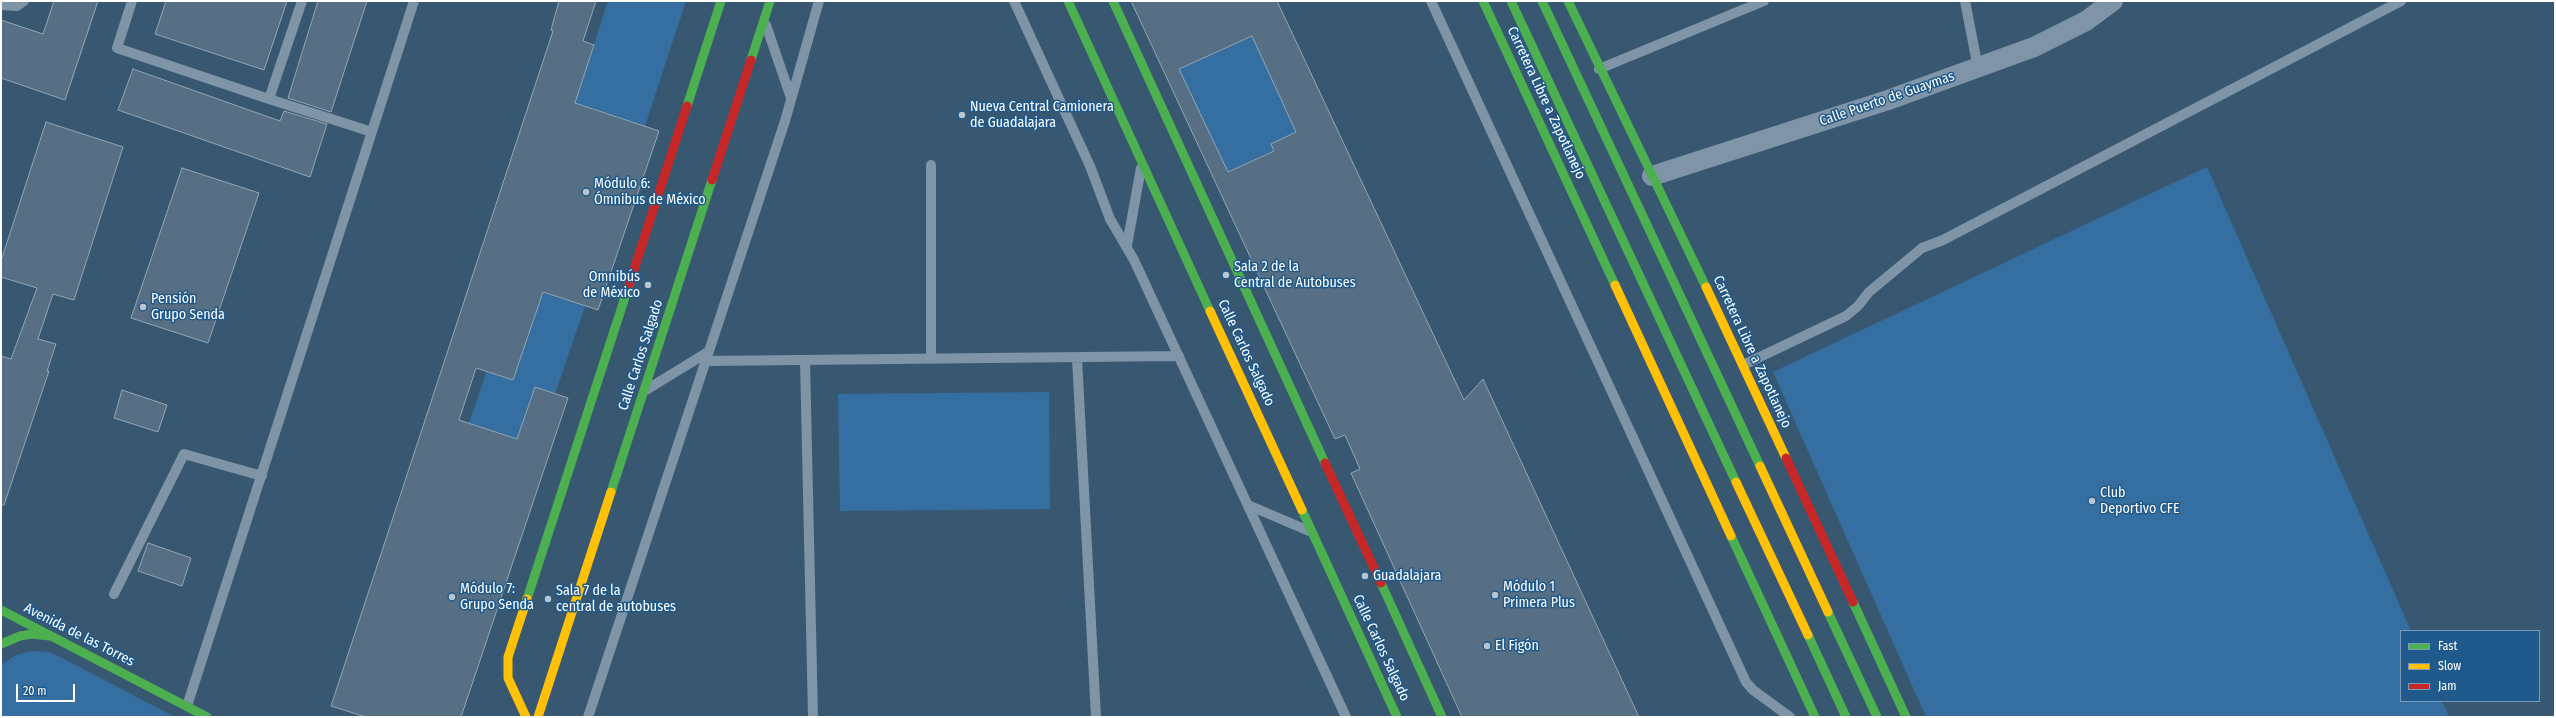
<!DOCTYPE html>
<html>
<head>
<meta charset="utf-8">
<style>
	body { margin:0 }
	#map { position:relative; width:2556px; height:718px; overflow:hidden; background:#385872; font-family:"Fira Sans Condensed",sans-serif }
	canvas { display:block }
	.frame { position:absolute; inset:0; border:2px solid #fff; pointer-events:none }
	.legend { position:absolute; left:2400px; top:630px; width:140px; height:72px; box-sizing:border-box; background:#20598b; border:1px solid #799bb9; margin:0; padding:5px 7px; list-style:none; font-size:12px; color:#fff }
	.legend li { display:flex; align-items:center; gap:8px; height:20px }
	.legend b { width:20px; border:1px solid #799bb9 }
	.scale { position:absolute; left:16px; top:684px; width:59px; height:18px; box-sizing:border-box; border:2px solid #fff; border-top:0; padding-left:5px; font-size:12px; line-height:14px; white-space:nowrap; color:#fff; -webkit-text-stroke:3px #20598b; paint-order:stroke }
</style>
</head>
<body>
<div id="map">
<canvas width="2556" height="718"></canvas>
<div class="frame"></div>
<ul class="legend">
<li><b style="height:5px;background:#4caf50"></b>Fast</li>
<li><b style="height:5px;background:#ffc107"></b>Slow</li>
<li><b style="height:5px;background:#c62828"></b>Jam</li>
</ul>
<div class="scale">20 m</div>
</div>
<script>
const c = document.querySelector('canvas').getContext('2d');
c.lineJoin = 'round';
function paint(path, color) { c.fillStyle = color; c.fill(path, 'evenodd'); }
const poly = rows => new Path2D(rows.map(r => 'M' + r).join(''));
function strokePath(path, color, width, dash) { c.strokeStyle = color; c.lineWidth = width; c.lineCap = dash ? 'butt' : 'round'; c.setLineDash(dash || []); c.stroke(path); }
function write(font, color, halo, rows, align = 'center') {
  c.font = font + ' "Fira Sans Condensed",sans-serif'; c.lineWidth = 3; c.setLineDash([]); c.textBaseline = 'middle'; c.strokeStyle = halo; c.fillStyle = color; for (const [text, x, y, turn = 0] of rows) {
    c.save(); c.translate(x, y); c.rotate((+turn || 0) * Math.PI / 180); c.textAlign = isNaN(turn) ? turn : align; if (halo) c.strokeText(text, 0, 0); c.fillText(text, 0, 0); c.restore();
  }
}
const green = poly([
	[608,1,686,1,645,126,575,103],
	[1252,36,1300,131,1271,144,1274,150,1228,172,1179,69],
	[2207,167,2411,631,2401,631,2401,701,2442,701,2449,717,1926,717,1773,372],
	[516,284,585,306,555,394,535,387,526,411,547,418,537,445,469,423],
	[1049,392,1050,509,840,511,838,394],
	[32,651,49,652,64,659,175,717,1,717,1,665,16,655]
]);
const building = poly([
	[54,1,98,1,65,100,1,78,1,20,43,34,54,1],
	[166,1,287,1,264,70,155,34,166,1],
	[318,1,367,1,331,112,288,98,318,1],
	[559,1,596,1,583,41,594,45,575,103,659,131,598,310,543,292,513,380,476,368,459,420,517,439,535,387,568,398,461,717,366,717,331,706,553,31,551,30,559,1],
	[1131,1,1277,1,1464,400,1483,379,1639,717,1462,717,1351,473,1360,469,1345,435,1335,439,1131,1],
	[1252,36,1296,132,1271,144,1274,151,1228,172,1179,69,1252,36],
	[133,69,280,121,284,111,327,124,310,177,118,110,133,69],
	[46,122,123,147,74,300,53,294,38,339,56,344,47,371,49,371,4,505,1,505,1,356,11,359,37,288,1,277,1,261,46,122],
	[182,168,259,193,208,343,131,318,182,168],
	[122,390,167,405,158,432,114,418,122,390],
	[148,543,191,558,182,586,138,571,148,543]
]);
const lane = poly([
	[132,1,117,48,269,99,302,1],
	[1014,1,1090,166,1110,219,1134,260,1346,717],
	[1431,1,1746,682,1753,690,1790,717],
	[1965,1,1978,68],
	[1,5,17,6,24,1],
	[766,25,791,98],
	[1599,69,1764,1],
	[269,99,372,132],
	[1127,245,1141,168],
	[1077,358,1096,717],
	[931,359,931,165],
	[805,360,813,717],
	[705,361,1179,356],
	[1743,365,1846,316,1858,306,1869,292,1922,248,1943,240,2401,1],
	[646,390,708,352],
	[1248,505,1309,531],
	[114,594,184,454,262,476],
	[187,706,414,1],
	[588,717,785,121,819,1]
]);
const street = poly([
	[1652,176,1888,100,2034,47,2086,21,2113,1]
]);
const fast = poly([
	[1068,1,1210,311],
	[1113,1,1325,463],
	[1483,1,1615,285],
	[1511,1,1736,482],
	[1542,1,1760,466],
	[1568,1,1706,287],
	[751,60,770,1],
	[687,106,721,1],
	[611,492,712,180],
	[1302,510,1397,717],
	[1731,536,1815,717],
	[1381,583,1442,717],
	[527,599,629,285],
	[1853,602,1906,717],
	[1,610,207,717],
	[1828,612,1877,717],
	[1808,635,1846,717],
	[1,644,20,636,32,634,49,636]
]);
const slow = poly([
	[1615,285,1731,536],
	[1706,287,1786,458],
	[1210,311,1302,510],
	[1760,466,1828,612],
	[1736,482,1808,635],
	[526,717,508,678,508,657,527,599],
	[538,717,611,492]
]);
const jam = poly([
	[712,180,751,60],
	[629,285,687,106],
	[1786,458,1853,602],
	[1325,463,1381,583]
]);
const markers = [
	[962,115,4,"#b9c5ce"],
	[586,192,4,"#b9c5ce"],
	[1226,275,4,"#b9c5ce"],
	[648,285,4,"#b9c5ce"],
	[143,307,4,"#b9c5ce"],
	[2092,501,4,"#b9c5ce"],
	[1365,576,4,"#b9c5ce"],
	[1495,595,4,"#b9c5ce"],
	[452,597,4,"#b9c5ce"],
	[548,599,4,"#b9c5ce"],
	[1487,646,4,"#b9c5ce"]
];
const streetNames = [
	["Calle Puerto de Guaymas",1887,99,-19],
	["Carretera Libre a Zapotlanejo",1546,103,65],
	["Carretera Libre a Zapotlanejo",1752,352,65],
	["Calle Carlos Salgado",1246,353,65],
	["Calle Carlos Salgado",641,355,-72],
	["Avenida de las Torres",79,635,27],
	["Calle Carlos Salgado",1381,648,65]
];
const poiNames = [
	["Nueva Central Camionera",970,107],
	["de Guadalajara",970,123],
	["Módulo 6:",594,184],
	["Ómnibus de México",594,200],
	["Sala 2 de la",1234,267],
	["Central de Autobuses",1234,283],
	["Omnibús",640,277,"right"],
	["de México",640,293,"right"],
	["Pensión",151,299],
	["Grupo Senda",151,315],
	["Club",2100,493],
	["Deportivo CFE",2100,509],
	["Guadalajara",1373,576],
	["Módulo 1",1503,587],
	["Primera Plus",1503,603],
	["Módulo 7:",460,589],
	["Grupo Senda",460,605],
	["Sala 7 de la",556,591],
	["central de autobuses",556,607],
	["El Figón",1495,646]
];
paint(green, '#356fa1');
paint(building, '#566f84');
strokePath(building, '#93a6b5', 1);
strokePath(lane, '#7f94a7', 10);
strokePath(street, '#7f94a7', 20);
strokePath(fast, '#4caf50', 9);
strokePath(slow, '#ffc107', 9);
strokePath(jam, '#c62828', 9);
for (const [x, y, r, color] of markers) { const dot = new Path2D(); dot.arc(x, y, r, 0, 2 * Math.PI); c.fillStyle = color; c.fill(dot); strokePath(dot, '#20598b', 1.5); }
write('14px', '#fff', '#20598b', streetNames);
write('14px', '#fff', '#20598b', poiNames, 'left');
</script>
</body>
</html>
